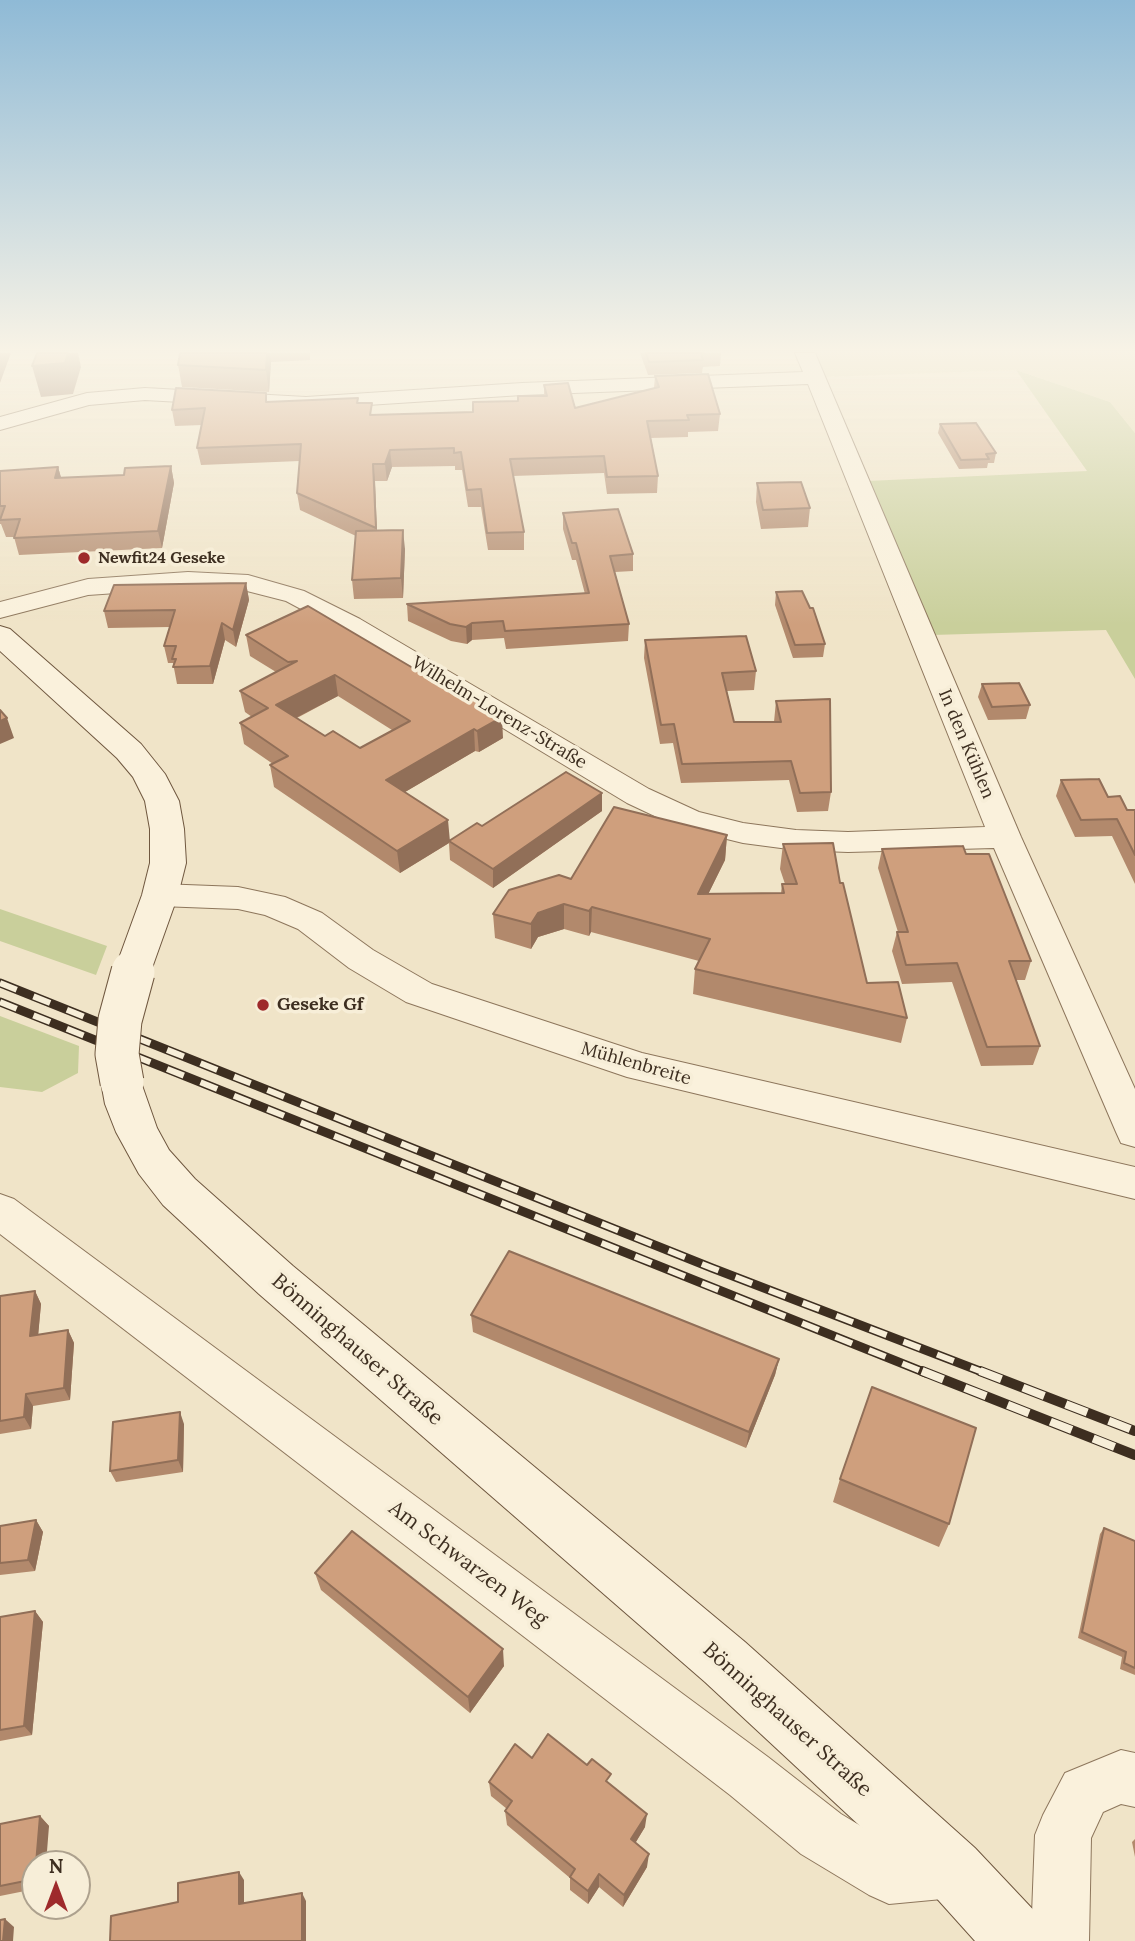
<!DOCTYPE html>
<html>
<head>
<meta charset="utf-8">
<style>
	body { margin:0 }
	#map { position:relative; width:1135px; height:1941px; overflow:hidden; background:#f0e4c8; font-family:Lora,serif }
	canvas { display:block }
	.north { position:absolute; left:21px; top:1850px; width:70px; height:70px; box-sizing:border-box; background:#f7eed8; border:2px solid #ada18e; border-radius:50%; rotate:0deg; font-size:19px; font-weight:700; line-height:28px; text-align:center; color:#3d2e20 }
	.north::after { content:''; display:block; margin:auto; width:24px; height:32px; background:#9e2a2b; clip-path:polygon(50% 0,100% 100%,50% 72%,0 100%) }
</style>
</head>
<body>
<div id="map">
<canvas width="1135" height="1941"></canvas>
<div class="north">N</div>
</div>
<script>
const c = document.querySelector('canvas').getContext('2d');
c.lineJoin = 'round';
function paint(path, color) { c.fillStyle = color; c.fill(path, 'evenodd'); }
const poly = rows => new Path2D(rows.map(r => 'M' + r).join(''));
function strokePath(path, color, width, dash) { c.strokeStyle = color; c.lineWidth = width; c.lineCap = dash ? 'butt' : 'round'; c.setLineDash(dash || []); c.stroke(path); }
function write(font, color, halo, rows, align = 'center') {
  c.font = font + ' Lora,serif'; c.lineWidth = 7; c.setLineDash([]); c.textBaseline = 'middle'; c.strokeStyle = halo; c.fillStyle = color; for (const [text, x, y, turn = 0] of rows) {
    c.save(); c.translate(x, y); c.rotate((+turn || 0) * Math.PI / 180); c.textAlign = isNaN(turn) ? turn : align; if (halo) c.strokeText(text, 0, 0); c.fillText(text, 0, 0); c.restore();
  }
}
const farmland = poly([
	[814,353,1135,353,1135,433,1110,402,1016,370,825,377]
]);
const green = poly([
	[1016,370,1110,402,1135,433,1135,679,1106,630,932,635,867,481,1087,471],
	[0,909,107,946,96,975,0,941],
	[0,1016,79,1046,78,1073,42,1092,0,1087]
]);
const street = poly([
	[795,353,815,353,1021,837,1135,1089,1135,1147,1121,1143,1116,1132,994,848,848,852,796,850,743,843,678,827,627,803,342,631,286,601,247,591,188,588,88,595,0,618,0,602,88,579,188,572,248,575,304,591,360,619,649,789,699,812,743,823,796,830,848,832,985,827,808,384,522,395,306,409,145,400,89,405,0,430,0,417,87,393,145,388,306,397,522,383,803,372,795,353],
	[160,884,238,887,285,897,322,913,373,950,432,984,642,1053,1135,1167,1135,1199,627,1077,406,1002,349,968,298,929,265,915,238,909,160,906,148,903,143,895,148,887,160,884],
	[0,1194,14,1199,768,1757,841,1814,894,1846,953,1842,973,1850,981,1870,973,1890,953,1898,889,1904,869,1895,801,1854,730,1795,0,1234,0,1194],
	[1121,1750,1135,1753,1135,1807,1121,1804,1103,1812,1091,1838,1089,1941,1031,1941,1035,1835,1043,1815,1065,1773,1121,1750]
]);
const secondary = poly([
	[0,626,10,629,141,744,165,774,179,801,184,829,186,863,178,895,147,982,133,986,119,982,114,972,142,895,150,863,150,829,145,801,133,777,117,758,0,651,0,626],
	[122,1066,137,1071,157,1128,169,1150,195,1179,293,1266,745,1642,975,1848,1041,1918,1050,1941,975,1941,931,1892,705,1682,259,1294,163,1205,139,1174,116,1132,105,1104,101,1082,107,1071,122,1066]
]);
const railFar1 = poly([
	[0,983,712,1268,985,1373],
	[0,1002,926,1373]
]);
const rail = poly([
	[922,1371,1135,1455],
	[980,1371,1135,1431]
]);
const secondaryBridge = poly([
	[122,1082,117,1054,120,1020,133,972]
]);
const wall = poly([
	[180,353,310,353,310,360,271,362,269,392,182,387,178,365],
	[640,353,721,353,720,366,703,367,702,373,648,375],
	[655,376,720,414,718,431,688,432,688,437,651,438,658,476,657,493,607,494,604,473,513,476,524,532,524,550,488,550,481,507,468,507,462,470,455,470,455,466,392,467,387,481,375,481,377,531,405,549,403,598,354,599,352,580,356,536,300,510,297,493,300,461,201,465,197,448,202,425,175,426,172,410,267,402,358,403,373,415,473,412,544,396,544,385,575,408,654,388],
	[940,424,996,453,994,463,988,463,987,468,959,469,938,433],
	[171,466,174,483,162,548,19,555,14,537,6,537,1,524,0,524,0,471,58,467,61,478,124,475],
	[757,483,810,508,808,527,761,529,756,502],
	[563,513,633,554,633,571,615,572,629,624,628,641,506,649,504,638,472,640,467,644,451,641,408,621,407,604,585,594,576,560,572,560,563,529],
	[246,583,249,600,236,647,225,640,213,684,177,684,173,663,168,663,164,646,170,627,108,628,104,611],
	[776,592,825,644,823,657,793,658,775,605],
	[246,635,503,738,479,752,475,751,405,792,450,840,482,826,602,793,602,811,493,888,450,860,449,843,400,873,274,787,270,765,273,764,244,744,240,723,252,717,245,712,240,691,276,672,250,656],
	[338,696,392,730,360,748,325,736,297,718],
	[645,640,756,671,754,690,727,691,734,722,774,722,776,701,831,792,828,811,797,812,789,780,681,783,673,743,660,744,644,658],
	[982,684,1030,705,1026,719,988,720,978,697],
	[1061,780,1108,797,1127,810,1135,810,1135,884,1112,836,1075,837,1056,796],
	[727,835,725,860,708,894,781,893,782,884,785,884,780,869,783,844,840,883,867,983,907,1018,901,1043,693,994,695,969,699,961,591,932,589,936,564,929,538,937,531,949,495,938,493,914,571,879],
	[882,849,966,854,1031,961,1025,980,1015,980,1040,1046,1033,1065,981,1066,952,982,902,984,892,951,897,932,898,932,878,868],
	[35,1291,41,1304,38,1335,68,1330,74,1343,70,1400,33,1406,31,1429,0,1434,0,1296],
	[471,1315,779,1359,775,1375,746,1448,473,1332],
	[184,1424,183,1472,116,1482,110,1471],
	[840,1479,949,1524,939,1547,833,1502],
	[36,1520,43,1532,35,1571,0,1575,0,1526],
	[1104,1528,1135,1541,1135,1675,1120,1669,1122,1657,1078,1638,1100,1534],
	[315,1573,504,1666,470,1713,321,1590],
	[35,1611,43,1622,32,1735,0,1741,0,1617],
	[532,1758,610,1784,645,1827,635,1843,647,1867,623,1907,599,1887,588,1904,570,1890,570,1878,507,1825,505,1811,507,1809,491,1796,489,1782],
	[40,1816,49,1826,35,1864,35,1889,0,1896,0,1824],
	[1135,1839,1135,1857,1132,1842]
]);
const shadedWall = poly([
	[0,353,11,353,0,383],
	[68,353,78,353,81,367,73,394,41,397,32,366],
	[267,353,270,353,271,362,269,392,266,370],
	[390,450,392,467,387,481,385,464],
	[373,464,375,481,377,545,376,528],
	[171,466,174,483,162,548,158,531],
	[58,467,63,484,55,478],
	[403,530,405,549,403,598,401,578],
	[246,583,249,600,236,647,233,630],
	[222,623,225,640,213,684,210,666],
	[472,623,472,640,467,644,466,627],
	[335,675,338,696,280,726,276,705],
	[502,717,503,738,479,752,477,731],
	[7,718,14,738,0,744,0,721],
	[474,729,475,751,388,802,386,780],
	[602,793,602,811,493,888,493,869],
	[448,820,450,842,449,841,449,843,400,873,397,851],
	[727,835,725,860,696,919,698,894],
	[564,904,564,929,538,937,531,949,531,924,538,913],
	[592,907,591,932,589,936,589,911],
	[35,1291,41,1304,37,1348,30,1336],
	[68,1330,74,1343,70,1400,64,1388],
	[779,1359,775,1375,746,1448,749,1432],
	[26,1394,33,1406,31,1429,24,1417],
	[180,1412,184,1424,183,1472,178,1460],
	[36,1520,43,1532,35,1571,28,1560],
	[35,1611,43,1622,32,1735,24,1726],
	[503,1649,504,1666,470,1713,468,1697],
	[647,1814,645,1827,630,1852,631,1839],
	[40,1816,49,1826,46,1864,36,1864],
	[649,1854,647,1867,623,1907,624,1895],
	[239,1872,244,1880,244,1912,239,1904],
	[599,1874,599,1887,588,1904,588,1891],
	[302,1893,306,1901,306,1941,302,1941],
	[5,1919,14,1927,13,1941,3,1941]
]);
const building = poly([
	[37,353,68,353,65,363,32,366,37,353],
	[180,353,267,353,266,370,178,365,180,353],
	[646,353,704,353,701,353,703,360,649,362,646,353],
	[708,374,720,414,687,415,689,420,647,421,658,476,607,477,604,456,510,459,524,532,487,533,481,489,467,490,461,452,454,453,454,448,390,450,385,464,373,464,376,528,297,493,301,444,197,448,205,408,172,410,176,388,266,393,266,402,358,398,357,403,372,403,370,415,473,412,473,402,518,401,518,396,547,396,544,385,568,383,575,408,659,387,655,376,708,374],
	[976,423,996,453,986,454,989,459,961,460,940,424,976,423],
	[171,466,158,531,14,538,20,519,0,520,5,506,0,506,0,471,58,467,55,478,124,475,125,468,171,466],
	[801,482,810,508,763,510,757,483,801,482],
	[618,509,633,554,610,556,629,624,505,631,503,621,472,623,466,627,450,624,407,604,589,593,576,543,572,543,563,513,618,509],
	[403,530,401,578,352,580,356,531,403,530],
	[246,583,233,630,222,623,210,666,173,667,176,659,172,659,176,646,164,646,175,610,104,611,114,585,246,583],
	[802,591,810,608,813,608,825,644,795,645,776,592,802,591],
	[308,606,462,697,465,695,502,717,477,731,474,729,386,780,448,820,397,851,270,765,288,756,240,723,268,708,240,691,297,661,288,662,246,635,308,606],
	[335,675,410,721,360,748,333,731,325,736,276,705,335,675],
	[746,636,756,671,722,673,734,722,781,722,776,701,830,699,831,792,800,793,791,761,682,764,674,724,661,725,645,640,746,636],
	[1019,683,1030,705,992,707,982,684,1019,683],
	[0,710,7,718,0,721,0,710],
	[566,772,602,793,493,869,449,841,477,823,482,826,566,772],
	[1099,779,1108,797,1120,796,1127,810,1135,810,1135,855,1117,819,1081,820,1061,780,1099,779],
	[614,807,727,835,698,894,784,893,782,884,797,884,783,844,833,843,840,883,843,883,867,983,898,982,907,1018,695,969,710,939,592,907,589,911,564,904,538,913,531,924,493,914,509,890,559,875,571,879,614,807],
	[963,846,966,854,989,854,1031,961,1009,961,1040,1046,987,1047,957,963,906,965,897,932,908,932,882,849,963,846],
	[509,1251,779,1359,749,1432,471,1315,509,1251],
	[35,1291,30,1336,68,1330,64,1388,26,1394,24,1417,0,1421,0,1296,35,1291],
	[872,1387,976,1428,949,1524,840,1479,872,1387],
	[180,1412,178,1460,110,1471,113,1422,180,1412],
	[36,1520,28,1560,0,1563,0,1526,36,1520],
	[1104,1528,1135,1541,1135,1668,1124,1663,1126,1652,1082,1632,1104,1528],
	[352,1531,503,1649,468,1697,315,1573,352,1531],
	[35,1611,24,1726,0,1730,0,1617,35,1611],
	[548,1734,587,1765,592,1759,611,1774,606,1781,647,1814,631,1839,649,1854,624,1895,599,1874,588,1891,570,1877,575,1869,505,1811,512,1801,489,1782,515,1744,532,1758,548,1734],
	[40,1816,36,1864,35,1864,35,1879,0,1886,0,1824,40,1816],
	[239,1872,239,1904,302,1893,302,1941,110,1941,111,1916,178,1902,178,1883,239,1872],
	[5,1919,3,1941,0,1941,0,1920,5,1919]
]);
const markers = [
	[84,558,7,"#9e2a2b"],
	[263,1005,7,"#9e2a2b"]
];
const farPoinames = [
	["Newfit24 Geseke",98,558]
];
const streetNames = [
	["Wilhelm-Lorenz-Straße",499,713,31],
	["In den Kühlen",966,744,67],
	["Mühlenbreite",636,1064,16]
];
const poiNames = [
	["Geseke Gf",277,1005]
];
const nearStreetnames = [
	["Bönninghauser Straße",357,1350,41],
	["Am Schwarzen Weg",468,1564,37],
	["Bönninghauser Straße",787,1720,42]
];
paint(farmland, '#e6deb5');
paint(green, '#c9cf9b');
strokePath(street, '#8d765c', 2);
strokePath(secondary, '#6f573f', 2);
paint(street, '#faf1dc');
paint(secondary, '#faf1dc');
strokePath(railFar1, '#3d2e20', 9);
strokePath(rail, '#3d2e20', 10);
strokePath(railFar1, '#f7eed8', 6, [18]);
strokePath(rail, '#f7eed8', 8, [23]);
strokePath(secondaryBridge, '#6f573f', 45, []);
strokePath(secondaryBridge, '#faf1dc', 43);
paint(wall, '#b2896c');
paint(shadedWall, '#916f58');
paint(building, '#cf9f7d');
strokePath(building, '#916f58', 2);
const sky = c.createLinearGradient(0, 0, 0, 625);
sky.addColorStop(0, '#8fbad6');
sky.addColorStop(0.56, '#f8f3e6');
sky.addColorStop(1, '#f8f3e600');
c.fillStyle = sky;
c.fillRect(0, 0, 1135, 625);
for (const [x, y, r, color] of markers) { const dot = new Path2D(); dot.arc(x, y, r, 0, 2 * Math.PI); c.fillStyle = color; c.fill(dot); strokePath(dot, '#f7eed8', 2.5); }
write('bold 16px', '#3d2e20', '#f7eed8', farPoinames, 'left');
write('18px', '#3d2e20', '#f7eed8', streetNames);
write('bold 18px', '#3d2e20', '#f7eed8', poiNames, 'left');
write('21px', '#3d2e20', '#f7eed8', nearStreetnames);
</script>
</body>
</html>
